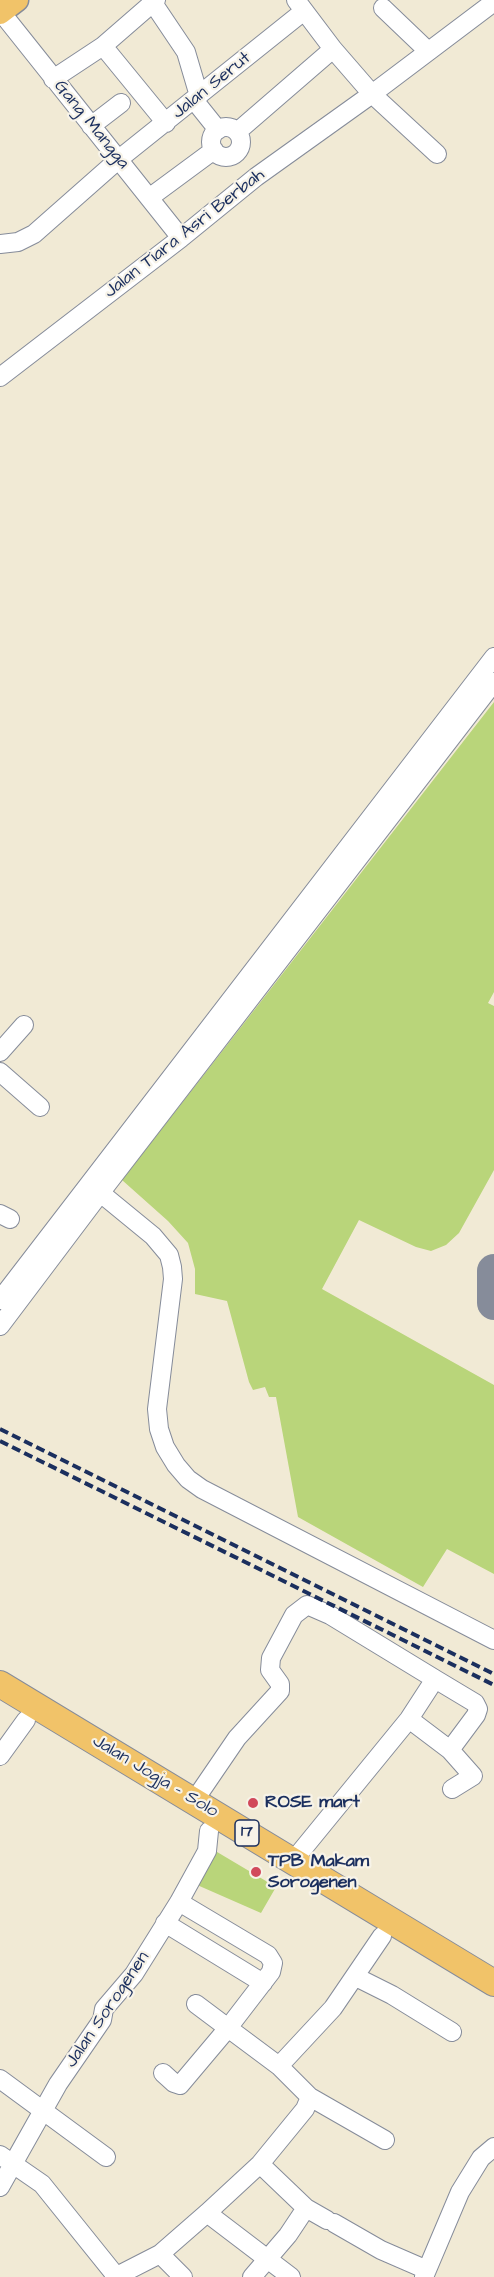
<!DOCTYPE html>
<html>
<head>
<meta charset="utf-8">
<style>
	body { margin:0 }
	canvas { display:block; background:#f1ead5 }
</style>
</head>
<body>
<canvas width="494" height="2277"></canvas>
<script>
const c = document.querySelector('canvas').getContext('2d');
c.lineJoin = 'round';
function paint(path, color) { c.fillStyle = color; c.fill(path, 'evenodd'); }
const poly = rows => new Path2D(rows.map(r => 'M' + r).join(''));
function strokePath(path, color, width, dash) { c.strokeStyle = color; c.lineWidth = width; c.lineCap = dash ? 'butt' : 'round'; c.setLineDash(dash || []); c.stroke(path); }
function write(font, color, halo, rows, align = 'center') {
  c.font = font + ' "Architects Daughter",sans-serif'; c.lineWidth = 4.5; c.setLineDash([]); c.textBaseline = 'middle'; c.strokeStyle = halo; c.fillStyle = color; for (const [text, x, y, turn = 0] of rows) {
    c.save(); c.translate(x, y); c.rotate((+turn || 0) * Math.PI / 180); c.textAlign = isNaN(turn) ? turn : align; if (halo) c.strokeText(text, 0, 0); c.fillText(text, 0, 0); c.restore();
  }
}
const green = poly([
	[494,702,494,992,488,1003,494,1006,494,1170,459,1233,446,1245,431,1251,416,1247,359,1220,322,1289,494,1385,494,1574,447,1549,423,1587,298,1517,276,1397,269,1397,265,1387,253,1390,249,1382,227,1301,195,1294,195,1269,188,1243,168,1221,122,1180],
	[207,1846,276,1887,261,1913,188,1881]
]);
const taxiway = poly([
	[494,1271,494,1303]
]);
const minor = poly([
	[151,0,186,52,199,96],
	[296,0,333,49,372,94,437,154],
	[383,8,428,51],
	[1,12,181,238],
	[103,46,166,123],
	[53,79,103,46,156,0],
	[194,100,218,130],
	[91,126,121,103],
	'211 142a15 15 0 1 1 30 0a15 15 0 1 1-30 0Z',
	[237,132,333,49],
	[149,198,214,150],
	[0,244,18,242,34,234,119,159,304,11],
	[0,377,181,238,256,177,372,94,494,2],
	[0,1052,24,1025],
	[0,1072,40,1107],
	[92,1186,153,1236,169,1255,172,1267,173,1279,157,1409,159,1429,165,1447,176,1465,188,1479,202,1489,494,1640],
	[0,1214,10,1219],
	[0,1300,494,657],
	[0,1326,101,1192,494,682],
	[435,1679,475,1703,478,1709,476,1715,450,1750,473,1776,452,1789],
	[409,1719,450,1750],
	[0,1756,26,1720],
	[194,1801,237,1738,280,1691,280,1684,270,1670,271,1658,294,1615,307,1605,330,1615,435,1679,409,1719,293,1861],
	[179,1902,268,1955,273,1963,271,1972,228,2028,196,2004],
	[165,1923,263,1983],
	[356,1977,392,1995,452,2032],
	[163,2073,174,2083,180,2085,228,2028,279,2066],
	[0,2079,106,2157],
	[310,2097,385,2140],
	[0,2155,42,2184,116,2276],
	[260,2164,306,2208,327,2220],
	[0,2187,58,2084,102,2020,104,2009,134,1974,179,1902,207,1851,209,1831],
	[207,2213,291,2277],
	[334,2223,381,2250,427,2270],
	[160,2254,183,2277],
	[115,2277,160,2254,207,2213,260,2164,305,2109,310,2097,279,2066,333,2008,382,1936],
	[252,2277,288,2235,306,2208],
	[424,2277,460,2192,481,2158,494,2147]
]);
const major = poly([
	[0,13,17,0]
]);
const highway = poly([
	[0,1684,494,1983]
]);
const rail = poly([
	[0,1429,494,1674],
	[0,1441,494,1685]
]);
const markers = [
	[253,1803,6,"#d1495b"],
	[256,1872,6,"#d1495b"]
];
const shields = [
	[247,1833,24]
];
const shieldNames = [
	["17",247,1833]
];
const streetNames = [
	["Jalan Serut",212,86,-39],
	["Gang Mangga",91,125,51],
	["Jalan Tiara Asri Berbah",185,234,-38],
	["Jalan Jogja - Solo",155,1777,31],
	["Jalan Sorogenen",108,2010,-56]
];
const poiNames = [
	["ROSE mart",265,1803],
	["TPB Makam",268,1862],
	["Sorogenen",268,1883]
];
paint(green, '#b9d57a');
strokePath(taxiway, '#868c9a', 34);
strokePath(minor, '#868c9a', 20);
strokePath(major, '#868c9a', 25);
strokePath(highway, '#868c9a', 28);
strokePath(minor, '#fff', 18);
strokePath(major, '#f1c369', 22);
strokePath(highway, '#f1c369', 26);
strokePath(rail, '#1b2f5e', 4, [9, 4.5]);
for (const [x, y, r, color] of markers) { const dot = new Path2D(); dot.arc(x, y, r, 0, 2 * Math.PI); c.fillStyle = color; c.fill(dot); strokePath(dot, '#f7f3e8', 2); }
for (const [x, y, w] of shields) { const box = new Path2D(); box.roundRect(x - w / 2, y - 13, w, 26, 4.5); c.fillStyle = '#f7f3e8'; c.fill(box); strokePath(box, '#1b2f5e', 1.5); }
write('bold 16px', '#1b2f5e', null, shieldNames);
write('18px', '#1b2f5e', '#f7f3e8', streetNames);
write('bold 18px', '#1b2f5e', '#f7f3e8', poiNames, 'left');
</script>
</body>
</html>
